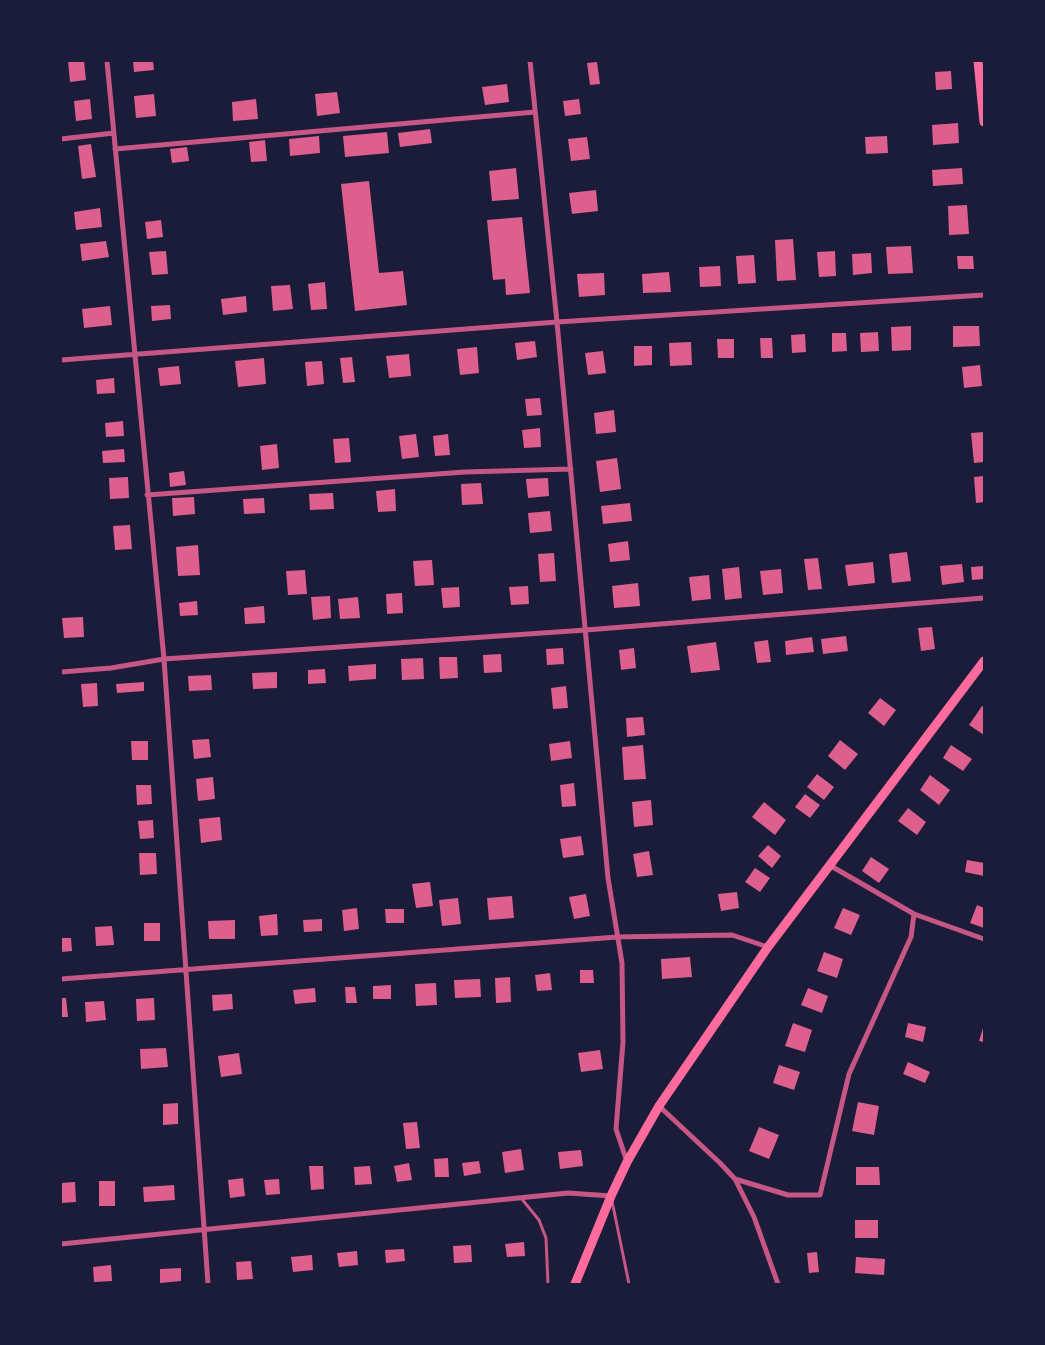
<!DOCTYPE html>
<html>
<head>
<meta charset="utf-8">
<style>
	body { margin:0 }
	#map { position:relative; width:1045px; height:1345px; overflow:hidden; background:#1b1b3a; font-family:"Fira Sans",sans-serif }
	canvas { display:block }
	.frame { position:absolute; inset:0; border:62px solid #1b1b3a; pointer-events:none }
</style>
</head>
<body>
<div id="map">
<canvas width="1045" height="1345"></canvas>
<div class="frame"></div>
</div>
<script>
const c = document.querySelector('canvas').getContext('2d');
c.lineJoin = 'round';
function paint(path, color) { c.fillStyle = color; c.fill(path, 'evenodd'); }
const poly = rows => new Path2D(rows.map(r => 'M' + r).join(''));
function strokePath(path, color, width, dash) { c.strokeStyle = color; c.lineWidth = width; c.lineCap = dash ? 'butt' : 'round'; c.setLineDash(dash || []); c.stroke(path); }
const building = poly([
	[68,61,84,61,86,80,70,82],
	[133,61,153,61,154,70,134,72],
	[597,62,600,84,590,85,587,63],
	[951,71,952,89,936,90,935,72],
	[507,84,509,102,485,105,482,87],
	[337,92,340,113,317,116,315,94],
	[154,94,156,116,136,118,134,96],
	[90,99,92,119,76,121,74,101],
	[256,99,258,119,233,121,232,102],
	[579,99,581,114,565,116,563,101],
	[958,123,959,143,933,145,932,125],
	[430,129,432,143,400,147,398,133],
	[387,132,389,153,345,157,343,136],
	[319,136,320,153,290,156,289,139],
	[887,136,888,153,866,154,865,137],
	[587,137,590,159,571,161,568,139],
	[265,140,267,161,251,162,249,142],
	[91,144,96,177,82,179,78,146],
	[187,147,189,161,172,163,170,149],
	[516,168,519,199,492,201,489,171],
	[962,168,963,184,933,186,932,170],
	[369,181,379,273,403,271,407,305,355,311,341,184],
	[596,190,598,211,572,214,569,193],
	[967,205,969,234,949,235,948,206],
	[100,208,102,227,76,230,74,212],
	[522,217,530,293,506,295,505,279,493,280,487,220],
	[161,220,163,237,147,239,145,222],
	[793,239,796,280,777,281,775,240],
	[106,241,109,257,82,261,80,244],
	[911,246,913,273,888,274,886,247],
	[166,251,168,274,152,275,149,252],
	[835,251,836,276,819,277,817,252],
	[871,253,872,273,853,275,852,254],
	[754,255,756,283,738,284,736,256],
	[957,256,973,256,974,269,958,269],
	[720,266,721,286,700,287,699,267],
	[669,272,671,292,643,293,642,274],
	[604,273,605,295,579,297,577,274],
	[325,282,327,309,311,310,308,284],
	[290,285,293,309,273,311,271,286],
	[246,296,247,312,223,315,221,299],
	[170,305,171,319,152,321,151,306],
	[110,306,112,325,84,328,82,309],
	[911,326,911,350,892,351,891,327],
	[953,326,979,326,980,346,953,347],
	[878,332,879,351,861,352,860,333],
	[832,333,846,333,847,351,832,352],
	[805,334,806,352,792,353,791,335],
	[760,338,772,338,773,358,761,358],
	[717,339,734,339,734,358,718,358],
	[535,341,537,357,517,360,515,343],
	[691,342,692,365,670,366,669,343],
	[634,346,652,346,652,365,634,366],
	[477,347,479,373,460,375,457,349],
	[603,351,606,373,588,375,585,353],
	[409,354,411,376,389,378,386,356],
	[352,357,355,382,343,383,340,358],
	[264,358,266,384,238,387,235,361],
	[322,361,324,384,307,386,305,362],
	[980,365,982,386,964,388,962,367],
	[179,366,181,384,160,386,158,368],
	[114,378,115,393,97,394,96,380],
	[540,398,542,415,527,416,525,399],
	[614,410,616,432,596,434,594,413],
	[123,421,124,436,106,437,105,423],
	[540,428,541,447,524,448,522,430],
	[984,432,984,462,974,463,971,433],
	[416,434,419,457,402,459,399,436],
	[448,434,450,455,435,456,433,436],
	[349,438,351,462,335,463,333,439],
	[277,444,279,468,262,470,260,446],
	[124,449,125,462,103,463,102,451],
	[617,458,621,489,600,492,596,461],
	[184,471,186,485,170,487,169,473],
	[984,476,984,502,976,503,974,477],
	[128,477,129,498,110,499,109,478],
	[548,478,549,496,528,498,526,479],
	[481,483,483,504,462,505,461,484],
	[395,489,396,511,378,512,376,491],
	[333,493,334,509,310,510,309,494],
	[194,497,195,514,173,516,172,498],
	[264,498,265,513,244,514,243,499],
	[630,503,632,521,603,524,601,506],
	[550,511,552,531,530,533,528,513],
	[130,525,132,549,115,550,113,526],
	[628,541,630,560,610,562,608,544],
	[198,545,200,575,178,576,176,547],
	[907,552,911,581,892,583,889,554],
	[554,553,556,581,540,582,538,554],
	[818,558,822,589,808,590,804,559],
	[432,560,434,585,415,586,413,561],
	[873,562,875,583,848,586,845,565],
	[962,564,964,582,942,585,940,566],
	[984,566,984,579,972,580,971,567],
	[739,567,742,598,725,600,722,569],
	[781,569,783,593,763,595,760,571],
	[305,570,307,594,288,595,286,571],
	[709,575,711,599,692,601,689,577],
	[638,583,640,606,614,608,612,586],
	[528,586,529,604,511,605,509,587],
	[459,587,460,607,443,608,441,588],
	[402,593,403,613,387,614,386,594],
	[330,596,331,618,313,620,311,597],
	[358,597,360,618,340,619,338,599],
	[197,601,198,615,180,616,179,603],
	[264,606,265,623,245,624,244,608],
	[83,617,84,637,64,638,62,618],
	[932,627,935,649,921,651,918,628],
	[846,636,848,651,823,654,821,639],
	[812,637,814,652,786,655,785,641],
	[768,640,771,662,757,663,754,642],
	[716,642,720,670,691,673,687,646],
	[563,648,564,664,547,665,546,649],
	[634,648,636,668,621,670,619,650],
	[501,654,502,672,484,673,483,655],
	[439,657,457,657,458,678,440,679],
	[423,658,424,679,402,680,401,659],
	[376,664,376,679,349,681,348,666],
	[325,669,326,683,308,684,308,670],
	[277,672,277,688,253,689,252,673],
	[211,675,212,690,189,691,188,676],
	[144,682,144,691,117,693,116,684],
	[97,683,98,706,83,707,81,684],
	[566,686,568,708,553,709,551,688],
	[880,698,896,710,884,726,868,713],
	[982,706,984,707,984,735,969,725],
	[643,717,645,735,627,737,626,718],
	[209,739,211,757,194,759,192,740],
	[840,740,858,754,845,770,828,756],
	[131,741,148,741,148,760,132,760],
	[570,741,572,758,551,761,549,744],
	[643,745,646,779,624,780,622,747],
	[951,745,972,759,963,771,943,758],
	[817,774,834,787,824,800,807,787],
	[930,775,950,790,939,805,920,790],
	[213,777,215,799,198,801,196,779],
	[574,783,576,806,562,807,560,785],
	[136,785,151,785,152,804,137,805],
	[805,794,820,805,810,818,795,807],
	[651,800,653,825,634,827,632,802],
	[764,802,786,820,775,835,752,817],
	[908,808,926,822,917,835,898,821],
	[220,817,222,840,201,843,199,819],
	[153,820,154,838,140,839,138,821],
	[581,836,584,855,563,858,560,839],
	[768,845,781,856,772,868,758,856],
	[649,851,653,875,637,877,633,854],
	[139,853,156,853,157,874,140,875],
	[871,857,889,869,879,883,862,871],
	[967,860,984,863,984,876,965,872],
	[755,868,770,878,760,892,745,882],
	[430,882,433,906,416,908,412,884],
	[737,892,739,908,721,911,718,894],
	[586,894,590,916,574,919,569,897],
	[512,896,514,918,489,920,487,898],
	[458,898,461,924,442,926,439,900],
	[977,905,984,908,984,928,970,923],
	[357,908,359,929,344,931,342,910],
	[843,908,860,915,851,935,834,928],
	[385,909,404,909,404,923,386,923],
	[277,914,278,935,261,936,259,916],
	[322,919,322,931,304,932,303,920],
	[235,920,235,939,209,939,208,921],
	[144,923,160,923,160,941,144,941],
	[112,926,114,945,96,946,95,927],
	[61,938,71,938,72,951,61,952],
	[824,952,843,959,837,978,817,971],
	[690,957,692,977,662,979,661,959],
	[580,970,593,970,594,983,580,983],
	[550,973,552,990,537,991,535,975],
	[510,977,511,1002,496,1003,495,978],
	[480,979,481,997,455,998,454,980],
	[436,983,437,1005,416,1006,415,984],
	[391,985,391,999,373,999,373,986],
	[345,987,355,987,357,1003,346,1003],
	[315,988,316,1002,295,1004,293,990],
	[808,988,828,996,822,1013,801,1005],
	[232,994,233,1009,213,1011,212,995],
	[61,998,66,998,68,1017,61,1017],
	[154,998,155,1020,137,1021,136,999],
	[104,1001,106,1020,86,1022,85,1002],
	[793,1023,812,1030,805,1052,785,1046],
	[908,1023,926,1027,923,1042,905,1037],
	[983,1028,984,1028,984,1042,979,1041],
	[166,1048,168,1067,141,1069,140,1049],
	[600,1050,603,1069,581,1072,578,1053],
	[239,1053,242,1074,221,1077,218,1056],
	[908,1062,930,1072,925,1083,903,1074],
	[779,1065,800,1072,794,1090,773,1083],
	[858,1102,879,1106,874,1135,852,1131],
	[178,1103,178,1124,163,1125,163,1104],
	[417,1122,420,1148,406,1149,403,1123],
	[759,1127,779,1135,769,1159,749,1151],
	[521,1149,524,1170,505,1173,502,1152],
	[581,1150,583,1166,560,1169,558,1152],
	[448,1158,449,1177,435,1177,434,1159],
	[479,1161,481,1173,464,1176,462,1163],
	[409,1163,412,1180,397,1182,394,1166],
	[309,1166,323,1166,324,1189,311,1190],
	[370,1166,372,1184,355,1185,354,1167],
	[856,1167,879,1167,880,1185,856,1185],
	[243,1178,245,1196,230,1198,228,1180],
	[279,1179,280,1194,266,1195,264,1180],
	[99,1181,115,1181,115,1206,99,1206],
	[75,1182,76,1202,61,1203,61,1183],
	[174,1185,175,1200,144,1202,143,1187],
	[855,1220,878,1220,878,1238,855,1238],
	[524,1242,525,1256,507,1257,505,1244],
	[471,1245,472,1262,454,1263,453,1246],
	[404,1249,405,1261,386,1263,385,1250],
	[357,1251,358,1265,339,1267,337,1253],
	[817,1252,819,1272,809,1273,807,1253],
	[312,1255,313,1270,293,1272,291,1257],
	[856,1257,885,1259,884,1275,855,1273],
	[251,1261,253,1279,237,1280,236,1262],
	[111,1265,112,1281,94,1282,93,1267],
	[181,1268,181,1281,160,1283,160,1269]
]);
const service = poly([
	[521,1198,539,1220,546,1238,548,1284],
	[612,1201,629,1284]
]);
const minor = poly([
	[107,61,164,659,208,1284],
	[530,61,557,322,608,878,622,963,623,1042,616,1129,627,1162],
	[61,139,114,133],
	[115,149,535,112],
	[61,360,557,322,984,295],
	[147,495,465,472,571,469],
	[61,672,111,668,164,659,586,630,984,598],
	[831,866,914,914,984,939],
	[61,979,617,937,732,935,768,947],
	[659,1106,720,1163,735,1179,754,1217,778,1284],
	[735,1179,788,1195,820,1195,849,1074,911,937,914,914],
	[61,1244,568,1193,611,1196]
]);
const secondary = poly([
	[978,61,984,122],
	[575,1284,611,1196,627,1162,659,1106,768,947,984,661]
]);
paint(building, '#dd5f8e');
strokePath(service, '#c65784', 3);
strokePath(minor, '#c65784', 5);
strokePath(secondary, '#ff6b9d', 9);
</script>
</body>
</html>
